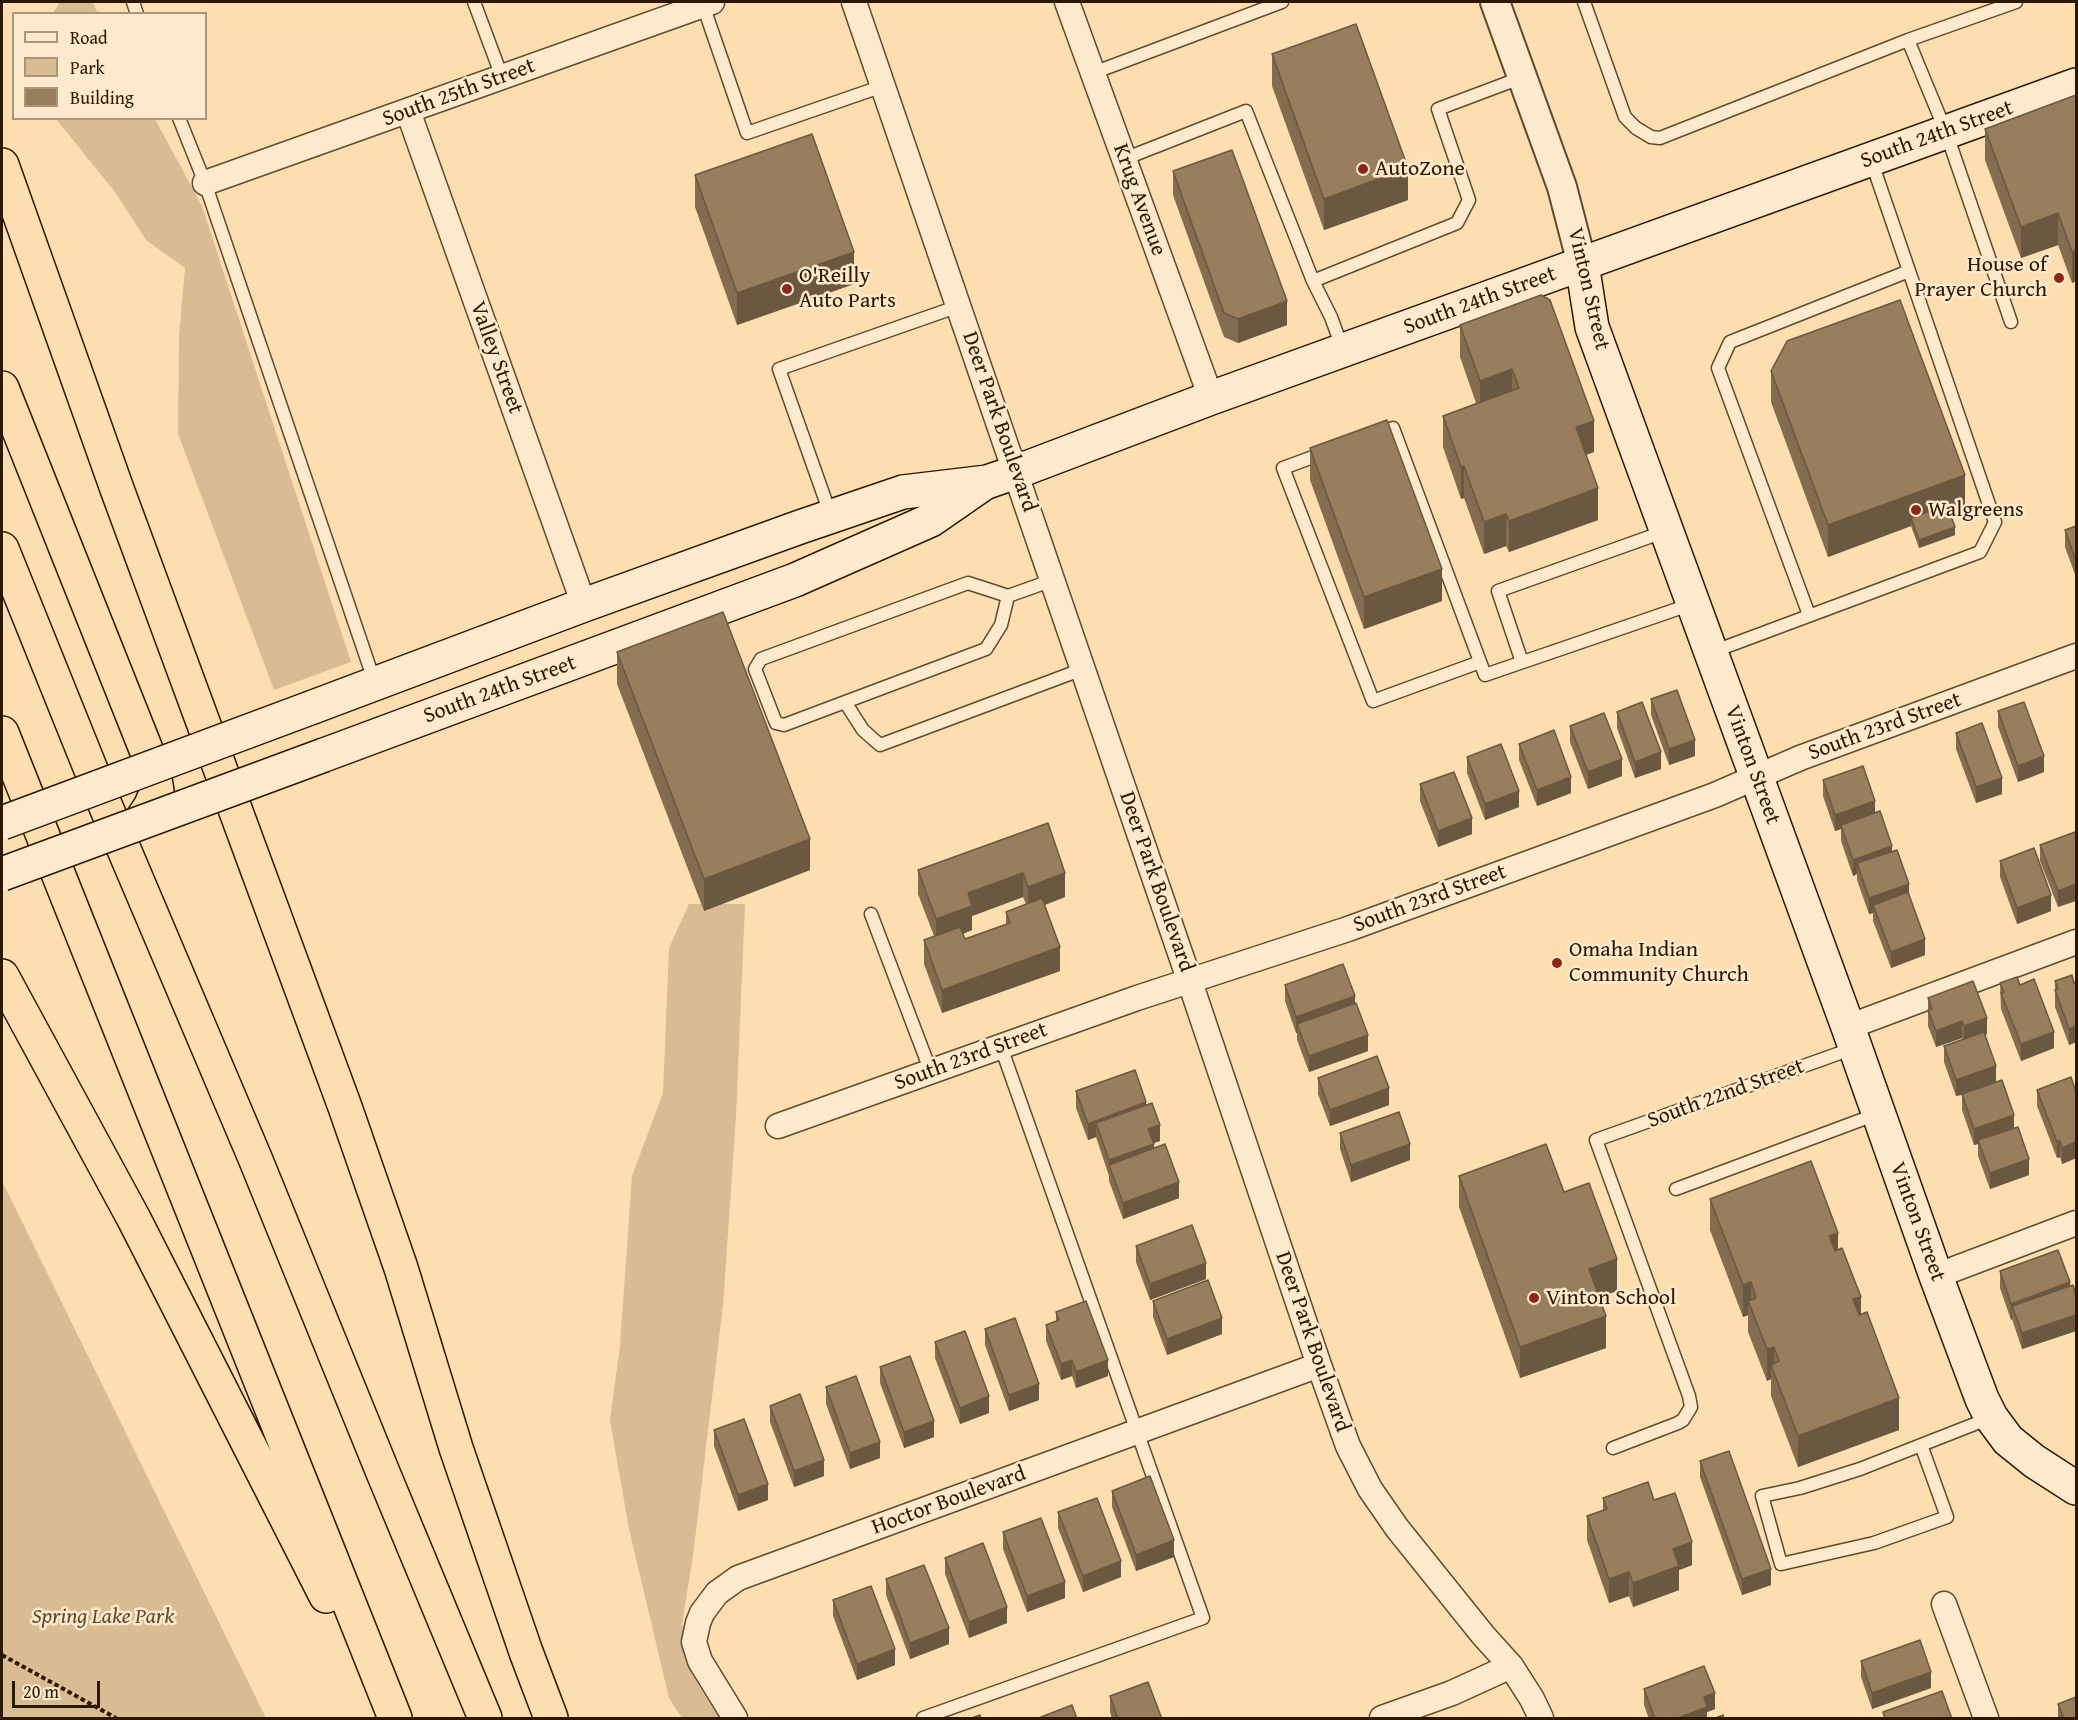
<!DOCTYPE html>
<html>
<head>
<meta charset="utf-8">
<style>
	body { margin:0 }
	#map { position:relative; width:2078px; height:1720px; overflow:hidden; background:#fcdeb1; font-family:"Gentium Book Plus",serif }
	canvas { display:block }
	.frame { position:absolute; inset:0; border:3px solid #2c1700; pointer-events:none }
	.legend { position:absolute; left:12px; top:12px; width:195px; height:108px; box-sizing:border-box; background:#fdeacc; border:2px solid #a9967a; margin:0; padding:8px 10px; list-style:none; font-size:18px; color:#2c1700 }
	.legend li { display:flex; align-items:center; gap:12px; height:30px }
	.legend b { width:30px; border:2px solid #a9967a }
	.scale { position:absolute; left:12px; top:1681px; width:88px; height:27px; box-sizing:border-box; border:3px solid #2c1700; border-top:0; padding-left:8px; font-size:18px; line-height:21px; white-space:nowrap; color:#2c1700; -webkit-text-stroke:4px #fdeacc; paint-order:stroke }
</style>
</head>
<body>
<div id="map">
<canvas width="2078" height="1720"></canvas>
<div class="frame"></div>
<ul class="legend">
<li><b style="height:8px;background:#fdeacc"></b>Road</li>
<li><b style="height:16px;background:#d9bc93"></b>Park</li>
<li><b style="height:16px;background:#987e5c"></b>Building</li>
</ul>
<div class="scale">20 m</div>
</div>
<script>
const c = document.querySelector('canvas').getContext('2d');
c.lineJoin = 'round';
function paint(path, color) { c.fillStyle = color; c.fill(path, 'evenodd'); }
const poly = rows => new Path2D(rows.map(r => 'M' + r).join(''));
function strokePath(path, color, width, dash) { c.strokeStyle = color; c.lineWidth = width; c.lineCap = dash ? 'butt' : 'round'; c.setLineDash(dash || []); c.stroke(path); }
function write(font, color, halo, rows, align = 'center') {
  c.font = font + ' "Gentium Book Plus",serif'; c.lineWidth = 5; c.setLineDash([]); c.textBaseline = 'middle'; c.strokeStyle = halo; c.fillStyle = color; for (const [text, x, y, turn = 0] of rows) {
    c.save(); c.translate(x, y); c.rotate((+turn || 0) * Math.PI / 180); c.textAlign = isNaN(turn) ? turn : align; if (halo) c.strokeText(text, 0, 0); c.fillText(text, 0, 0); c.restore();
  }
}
const green = poly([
	[60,2,92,2,98,13,53,13],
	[56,119,155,119,202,206,351,662,274,690,178,434,179,337,185,268,146,240,115,192],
	[689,904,745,904,736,1117,723,1305,693,1556,682,1624,697,1683,719,1718,682,1718,669,1698,629,1529,610,1420,620,1345,632,1176,663,1093,669,948],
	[2,1181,266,1718,2,1718]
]);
const path = poly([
	[2,1655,116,1718]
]);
const service = poly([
	[133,2,137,14],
	[474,2,502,77],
	[1584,2,1625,117,1636,128,1651,137,1660,138,1908,40,2016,2],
	[703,5,747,133,883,86],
	[1908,40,1946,132,2011,322],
	[1093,73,1282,2],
	[179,118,205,183,375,683],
	[1124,159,1246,111,1313,281,1331,317,1343,350],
	[1313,281,1457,223,1469,200,1438,109,1523,77],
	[1377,434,1393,428,1485,675,1692,604],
	[1324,453,1283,468,1373,701,1480,662],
	[831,516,779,369,959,306],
	[1008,596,1001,625,986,649,784,725,776,723,755,669,761,659,968,583,1008,596,1053,580],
	[1809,615,1718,368,1730,342,1909,271],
	[1712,652,1980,552,1995,522,1871,160],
	[1522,662,1498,591,1666,531],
	[845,702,863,730,880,745,1083,669],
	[871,914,931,1072],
	[1676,1189,1877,1114],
	[1921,1445,1947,1517,1874,1543,1781,1564,1762,1496,1800,1488,1860,1469,1990,1418],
	[1613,1448,1678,1423,1683,1420,1691,1407,1689,1396,1596,1140,1854,1048],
	[923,1718,1203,1618,1001,1047]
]);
const minor = poly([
	[854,2,1190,982,1319,1365,1348,1446,1370,1489,1397,1528,1483,1635,1511,1666,1532,1699,1541,1718],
	[1067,2,1211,398],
	[408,111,584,605],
	[205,183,712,2],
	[1848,1027,2076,942],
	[778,1126,1137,998,1348,929,1715,795,1800,758,2076,656],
	[1936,1276,2076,1223],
	[1944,1604,1986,1718],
	[735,1718,700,1661,694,1642,698,1623,702,1613,717,1593,738,1578,1319,1365],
	[1382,1718,1452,1693,1511,1666]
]);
const tertiary = poly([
	[1495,2,1562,187,1582,264]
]);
const secondary = poly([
	[1582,264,1592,327,1848,1027,1936,1276,1982,1399,1991,1417,2008,1440,2034,1461,2076,1488],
	[313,707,584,605,800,527,903,492,987,482,1016,472,1211,398,2076,85],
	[324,755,795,580,931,520,983,484]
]);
const motorway = poly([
	[2,165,117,489,345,1107,401,1268,456,1448,526,1652,551,1718],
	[2,388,153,767,157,791,150,807,140,822],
	[2,549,106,807,255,1158,384,1475,485,1718],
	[2,733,395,1718],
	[2,976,134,1219,326,1596]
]);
const secondaryBridge = poly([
	[2,823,313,707],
	[2,874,324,755]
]);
const wall = poly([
	[1272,54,1408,200,1324,230,1272,86],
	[2076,95,2076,281,2072,283,2058,245,2021,258,1985,160,1985,129],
	[1173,171,1287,325,1238,343,1224,337,1173,195],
	[695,175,854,284,737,325,695,207],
	[1541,295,1594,452,1586,455,1598,520,1509,552,1506,546,1484,554,1464,498,1461,499,1443,447,1443,416,1476,403,1460,357,1460,325],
	[1771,371,1965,506,1950,512,1955,535,1919,548,1911,526,1828,557,1771,402],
	[1310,448,1442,601,1364,629,1310,480],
	[2076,526,2076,577,2065,547,2065,530],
	[617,652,810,870,704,911,617,684],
	[1651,699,1695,756,1669,765,1651,715],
	[1998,711,2044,772,2018,782,1998,727],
	[1617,712,1661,769,1635,778,1617,728],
	[1570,726,1622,776,1588,789,1570,742],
	[1956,733,2002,794,1976,803,1956,749],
	[1519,744,1571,793,1537,806,1519,760],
	[1467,757,1519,807,1485,820,1467,773],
	[1823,780,1875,813,1892,851,1909,896,1925,955,1891,968,1873,921,1873,913,1869,914,1857,880,1857,874,1853,876,1841,841,1841,829,1835,831,1823,796],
	[1420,784,1472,834,1438,847,1420,801],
	[1048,823,1065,897,1045,905,1060,971,942,1013,924,964,924,940,934,936,918,894,918,870],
	[1023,897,1026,904,1006,912,1006,925,965,939,963,934,972,930,972,916],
	[2075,832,2058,907,2040,861,2040,845],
	[2000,861,2051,911,2017,924,2000,877],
	[2055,981,2074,983,2076,982,2076,1042,2069,1045,2055,1007],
	[2000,983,2020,985,2054,1048,2021,1061,2001,1009],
	[1285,985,1355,1003,1368,1051,1309,1072,1297,1040,1297,1033,1296,1033,1285,1001],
	[1928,998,1987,1034,1985,1035,1996,1082,2014,1128,2029,1175,1990,1189,1978,1156,1978,1144,1974,1145,1962,1110,1962,1095,1956,1096,1944,1062,1944,1046,1963,1039,1962,1038,1936,1047,1928,1026],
	[1318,1078,1389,1105,1330,1126,1318,1094],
	[2037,1090,2076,1092,2076,1158,2062,1164,2060,1157,2057,1158,2037,1106],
	[1076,1091,1146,1105,1160,1141,1153,1143,1154,1148,1179,1198,1123,1219,1109,1181,1109,1176,1096,1137,1088,1140,1076,1108],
	[1340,1133,1410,1160,1351,1182,1340,1149],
	[1459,1176,1564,1192,1617,1291,1599,1297,1606,1348,1520,1378,1459,1207],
	[1710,1199,1838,1250,1861,1314,1899,1430,1798,1467,1771,1396,1771,1379,1767,1381,1748,1332,1748,1315,1743,1317,1710,1230],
	[1136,1246,1206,1279,1150,1300,1136,1262],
	[2000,1271,2070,1286,2076,1296,2076,1331,2022,1349,2012,1319,2011,1320,2000,1288],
	[1153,1301,1222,1334,1167,1355,1153,1317],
	[1056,1312,1108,1376,1076,1388,1072,1376,1061,1380,1046,1341,1046,1325,1056,1321],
	[985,1329,1039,1400,1009,1411,985,1345],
	[935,1342,989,1413,960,1424,935,1358],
	[880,1367,934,1437,904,1448,880,1383],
	[826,1387,880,1458,850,1469,826,1404],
	[770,1406,824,1476,794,1487,770,1422],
	[714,1430,768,1500,738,1511,714,1446],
	[1700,1461,1771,1585,1742,1595,1700,1477],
	[1112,1491,1174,1557,1136,1571,1112,1507],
	[1603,1498,1654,1500,1692,1565,1679,1570,1679,1590,1633,1607,1629,1596,1609,1603,1587,1540,1587,1516,1603,1510],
	[1058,1512,1121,1577,1083,1592,1058,1528],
	[1003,1532,1065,1598,1027,1612,1003,1549],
	[945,1558,1007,1623,969,1638,945,1574],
	[886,1579,949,1644,910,1659,886,1595],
	[833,1600,895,1665,857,1680,833,1616],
	[1861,1661,1931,1688,1872,1709,1861,1677],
	[1644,1689,1715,1709,1707,1712,1707,1719,1649,1719,1644,1705],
	[1110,1696,1162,1719,1112,1719,1110,1712],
	[2058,1704,2076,1719,2058,1719]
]);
const shadedWall = poly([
	[1408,168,1408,200,1324,230,1324,199],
	[2058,213,2058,245,2021,258,2021,227],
	[2076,250,2076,281,2072,283,2072,252],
	[854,252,854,284,737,325,737,293],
	[1287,301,1287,325,1238,343,1238,319],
	[1512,369,1512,400,1480,412,1480,381],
	[1594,421,1594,452,1576,458,1576,427],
	[1464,466,1464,498,1461,499,1461,467],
	[1965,475,1965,506,1914,525,1911,518,1911,526,1828,557,1828,525],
	[1598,488,1598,520,1509,552,1509,521],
	[1506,514,1506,546,1484,554,1484,522],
	[1955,527,1955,535,1919,548,1919,540],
	[1442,569,1442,601,1364,629,1364,597],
	[1695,740,1695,756,1669,765,1669,749],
	[1661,752,1661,769,1635,778,1635,762],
	[2044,756,2044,772,2018,782,2018,766],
	[1622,759,1622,776,1588,789,1588,772],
	[1571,777,1571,793,1537,806,1537,790],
	[2002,778,2002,794,1976,803,1976,787],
	[1519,791,1519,807,1485,820,1485,804],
	[1875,801,1875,817,1841,825,1841,829,1835,831,1835,815],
	[1472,818,1472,834,1438,847,1438,831],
	[810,839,810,870,704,911,704,879],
	[1892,846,1892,862,1857,863,1857,874,1853,876,1853,860],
	[1023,873,1023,897,972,916,972,930,936,943,936,919,968,893],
	[1065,873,1065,897,1028,911,1028,887],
	[1909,884,1909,900,1873,905,1873,913,1869,914,1869,898],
	[2076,884,2076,901,2058,907,2058,891],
	[2051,895,2051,911,2017,924,2017,908],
	[1925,939,1925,955,1891,968,1891,952],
	[1060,947,1060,971,942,1013,942,990],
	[1355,996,1355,1012,1297,1024,1297,1033,1296,1033,1296,1017],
	[1987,1018,1987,1034,1964,1042,1964,1026],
	[1962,1021,1962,1038,1936,1047,1936,1031],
	[2076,1026,2076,1042,2069,1045,2069,1029],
	[2054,1032,2054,1048,2021,1061,2021,1044],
	[1368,1035,1368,1051,1309,1072,1309,1056],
	[1996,1066,1996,1083,1956,1096,1956,1080],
	[1389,1088,1389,1105,1330,1126,1330,1110],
	[1146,1102,1146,1118,1096,1123,1096,1137,1088,1140,1088,1124],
	[2014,1115,2014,1131,1978,1140,1978,1144,1974,1145,1974,1129],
	[1160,1125,1160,1141,1148,1145,1148,1129],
	[2060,1141,2060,1157,2057,1158,2057,1142],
	[2076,1142,2076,1158,2062,1164,2062,1148],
	[1154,1144,1154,1160,1109,1166,1109,1160],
	[1410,1144,1410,1160,1351,1182,1351,1165],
	[2029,1159,2029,1175,1990,1189,1990,1173],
	[1179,1182,1179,1198,1123,1219,1123,1203],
	[1838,1233,1838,1265,1829,1236],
	[1617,1259,1617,1291,1589,1300,1589,1269],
	[1206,1263,1206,1279,1150,1300,1150,1284],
	[1751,1282,1751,1307,1748,1301,1748,1315,1743,1317,1743,1285],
	[2070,1282,2070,1298,2012,1306,2012,1319,2011,1320,2011,1304],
	[1861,1297,1861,1328,1853,1299],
	[2076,1315,2076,1331,2022,1349,2022,1333],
	[1606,1316,1606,1348,1520,1378,1520,1347],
	[1222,1318,1222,1334,1167,1355,1167,1339],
	[1774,1347,1774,1372,1771,1365,1771,1379,1767,1381,1767,1349],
	[1072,1360,1072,1376,1061,1380,1061,1364],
	[1108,1360,1108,1376,1076,1388,1076,1372],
	[1039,1384,1039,1400,1009,1411,1009,1395],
	[989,1396,989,1413,960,1424,960,1408],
	[1899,1398,1899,1430,1798,1467,1798,1436],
	[934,1421,934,1437,904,1448,904,1432],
	[880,1442,880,1458,850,1469,850,1453],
	[824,1460,824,1476,794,1487,794,1471],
	[768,1484,768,1500,738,1511,738,1495],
	[1174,1540,1174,1557,1136,1571,1136,1555],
	[1692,1542,1692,1565,1679,1570,1679,1590,1633,1607,1633,1583,1673,1549],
	[1121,1561,1121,1577,1083,1592,1083,1576],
	[1771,1569,1771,1585,1742,1595,1742,1579],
	[1629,1572,1629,1596,1609,1603,1609,1579],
	[1065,1582,1065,1598,1027,1612,1027,1596],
	[1007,1607,1007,1623,969,1638,969,1622],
	[949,1628,949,1644,910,1659,910,1643],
	[895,1649,895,1665,857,1680,857,1664],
	[1931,1672,1931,1688,1872,1709,1872,1693],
	[1715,1693,1715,1709,1707,1712,1707,1719,1675,1719,1704,1697]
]);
const building = poly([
	[1356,24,1408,168,1324,199,1272,54,1356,24],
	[2076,95,2076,250,2072,252,2058,213,2021,227,1985,129,2076,95],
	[812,134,854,252,737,293,695,175,812,134],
	[1232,150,1287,301,1238,319,1224,313,1173,171,1232,150],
	[1541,295,1550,300,1594,421,1576,427,1598,488,1509,521,1506,514,1484,522,1464,466,1461,467,1443,416,1519,388,1512,369,1480,381,1460,325,1541,295],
	[1900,300,1965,475,1828,525,1771,371,1787,341,1900,300],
	[1387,420,1442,569,1364,597,1310,448,1387,420],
	[1947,505,1955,527,1919,540,1911,518,1947,505],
	[2076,526,2076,561,2065,530,2076,526],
	[723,612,810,839,704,879,617,652,723,612],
	[1677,690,1695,740,1669,749,1651,699,1677,690],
	[1642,702,1661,752,1635,762,1617,712,1642,702],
	[2024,702,2044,756,2018,766,1998,711,2024,702],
	[1604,713,1622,759,1588,772,1570,726,1604,713],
	[1982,723,2002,778,1976,787,1956,733,1982,723],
	[1554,730,1571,777,1537,790,1519,744,1554,730],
	[1501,744,1519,791,1485,804,1467,757,1501,744],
	[1863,766,1875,801,1835,815,1823,780,1863,766],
	[1454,772,1472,818,1438,831,1420,784,1454,772],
	[1880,811,1892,846,1853,860,1841,825,1880,811],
	[1048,823,1065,873,1028,887,1023,873,968,893,972,906,936,919,918,870,1048,823],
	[2075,832,2076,836,2076,884,2058,891,2040,845,2075,832],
	[2034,848,2051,895,2017,908,2000,861,2034,848],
	[1897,850,1909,884,1869,898,1857,863,1897,850],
	[1908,892,1925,939,1891,952,1873,905,1908,892],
	[1042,898,1060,947,942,990,924,940,960,927,965,939,1010,923,1006,912,1042,898],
	[1343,964,1355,996,1296,1017,1285,985,1343,964],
	[2072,975,2074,983,2076,982,2076,1026,2069,1029,2055,990,2058,989,2055,981,2072,975],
	[2017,977,2020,985,2034,979,2054,1032,2021,1044,2001,993,2004,992,2000,983,2017,977],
	[1973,981,1987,1018,1964,1026,1962,1021,1936,1031,1928,1010,1932,1009,1928,998,1973,981],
	[1356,1003,1368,1035,1309,1056,1297,1024,1356,1003],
	[1984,1032,1996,1066,1956,1080,1944,1046,1984,1032],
	[1377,1056,1389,1088,1330,1110,1318,1078,1377,1056],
	[1135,1070,1146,1102,1088,1124,1076,1091,1135,1070],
	[2071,1077,2076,1092,2076,1142,2062,1148,2060,1141,2057,1142,2037,1090,2071,1077],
	[2002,1080,2014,1115,1974,1129,1962,1094,2002,1080],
	[1152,1103,1160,1125,1148,1129,1154,1144,1109,1160,1096,1123,1152,1103],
	[1399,1112,1410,1144,1351,1165,1340,1133,1399,1112],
	[2018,1127,2029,1159,1990,1173,1978,1140,2018,1127],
	[1165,1144,1179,1182,1123,1203,1109,1165,1165,1144],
	[1546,1144,1564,1192,1589,1183,1617,1259,1589,1269,1606,1316,1520,1347,1459,1176,1546,1144],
	[1811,1161,1838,1233,1829,1236,1835,1251,1842,1248,1861,1297,1853,1299,1859,1315,1867,1312,1899,1398,1798,1436,1771,1365,1779,1361,1774,1347,1767,1349,1748,1301,1756,1298,1751,1282,1743,1285,1710,1199,1811,1161],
	[1192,1225,1206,1263,1150,1284,1136,1246,1192,1225],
	[2058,1250,2070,1282,2011,1304,2000,1271,2058,1250],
	[1208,1280,1222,1318,1167,1339,1153,1301,1208,1280],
	[2073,1285,2076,1296,2076,1315,2022,1333,2012,1306,2073,1285],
	[1086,1301,1108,1360,1076,1372,1072,1360,1061,1364,1046,1325,1059,1320,1056,1312,1086,1301],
	[1015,1318,1039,1384,1009,1395,985,1329,1015,1318],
	[965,1331,989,1396,960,1408,935,1342,965,1331],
	[910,1356,934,1421,904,1432,880,1367,910,1356],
	[856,1376,880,1442,850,1453,826,1387,856,1376],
	[800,1394,824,1460,794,1471,770,1406,800,1394],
	[744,1419,768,1484,738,1495,714,1430,744,1419],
	[1729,1451,1771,1569,1742,1579,1700,1461,1729,1451],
	[1150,1476,1174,1540,1136,1555,1112,1491,1150,1476],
	[1648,1482,1654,1500,1675,1493,1692,1542,1673,1549,1679,1566,1633,1583,1629,1572,1609,1579,1587,1516,1607,1509,1603,1498,1648,1482],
	[1097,1498,1121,1561,1083,1576,1058,1512,1097,1498],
	[1041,1518,1065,1582,1027,1596,1003,1532,1041,1518],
	[983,1543,1007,1607,969,1622,945,1558,983,1543],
	[924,1565,949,1628,910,1643,886,1579,924,1565],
	[871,1586,895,1649,857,1664,833,1600,871,1586],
	[1920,1640,1931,1672,1872,1693,1861,1661,1920,1640],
	[1704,1666,1715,1693,1704,1697,1707,1707,1675,1719,1655,1719,1644,1689,1704,1666],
	[1148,1682,1162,1719,1118,1719,1110,1696,1148,1682],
	[1942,1691,1952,1719,1885,1719,1883,1712,1942,1691],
	[2076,1697,2076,1719,2064,1719,2058,1704,2076,1697],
	[1072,1705,1077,1719,1036,1719,1072,1705],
	[980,1715,981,1719,969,1719,980,1715],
	[1723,1715,1724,1719,1713,1719,1723,1715]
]);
const markers = [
	[1363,169,6,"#8f2418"],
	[2059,278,6,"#8f2418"],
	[787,289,6,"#8f2418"],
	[1916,510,6,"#8f2418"],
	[1557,963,6,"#8f2418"],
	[1534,1298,6,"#8f2418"]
];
const streetNames = [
	["South 25th Street",459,93,-20],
	["South 24th Street",1937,135,-20],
	["Krug Avenue",1139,200,70],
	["Vinton Street",1588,289,77],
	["South 24th Street",1480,301,-20],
	["Valley Street",496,358,70],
	["Deer Park Boulevard",999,422,71],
	["South 24th Street",500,690,-20],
	["South 23rd Street",1885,727,-20],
	["Vinton Street",1752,765,70],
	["Deer Park Boulevard",1156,882,71],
	["South 23rd Street",1430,899,-20],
	["South 23rd Street",971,1057,-20],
	["South 22nd Street",1726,1094,-20],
	["Vinton Street",1917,1222,70],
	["Deer Park Boulevard",1312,1342,71],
	["Hoctor Boulevard",949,1501,-20]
];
const poiNames = [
	["AutoZone",1375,169],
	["House of",2047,265,"right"],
	["Prayer Church",2047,290,"right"],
	["O'Reilly",799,276],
	["Auto Parts",799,301],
	["Walgreens",1928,510],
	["Omaha Indian",1569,950],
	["Community Church",1569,975],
	["Vinton School",1546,1298]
];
const parkNames = [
	["Spring Lake Park",103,1617]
];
paint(green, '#d9bc93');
strokePath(service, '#60492c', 15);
strokePath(minor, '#60492c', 27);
strokePath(tertiary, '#60492c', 32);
strokePath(secondary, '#2c1700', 36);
strokePath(motorway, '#2c1700', 36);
strokePath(path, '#2c1700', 4, [4.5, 3]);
strokePath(service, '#fdeacc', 12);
strokePath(minor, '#fdeacc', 24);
strokePath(tertiary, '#fdeacc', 28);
strokePath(secondary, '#fdeacc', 33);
strokePath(motorway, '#fcdeb1', 33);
strokePath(secondaryBridge, '#2c1700', 36, []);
strokePath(secondaryBridge, '#fdeacc', 33);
paint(wall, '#836c4f');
paint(shadedWall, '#6a5840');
paint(building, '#987e5c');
strokePath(building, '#6a5840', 1.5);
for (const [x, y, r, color] of markers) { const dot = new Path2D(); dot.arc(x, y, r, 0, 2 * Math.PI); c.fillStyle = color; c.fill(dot); strokePath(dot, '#fdeacc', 2); }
write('22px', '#2c1700', '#fdeacc', streetNames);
write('22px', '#2c1700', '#fdeacc', poiNames, 'left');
write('italic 22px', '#60492c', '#fdeacc', parkNames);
</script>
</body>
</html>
